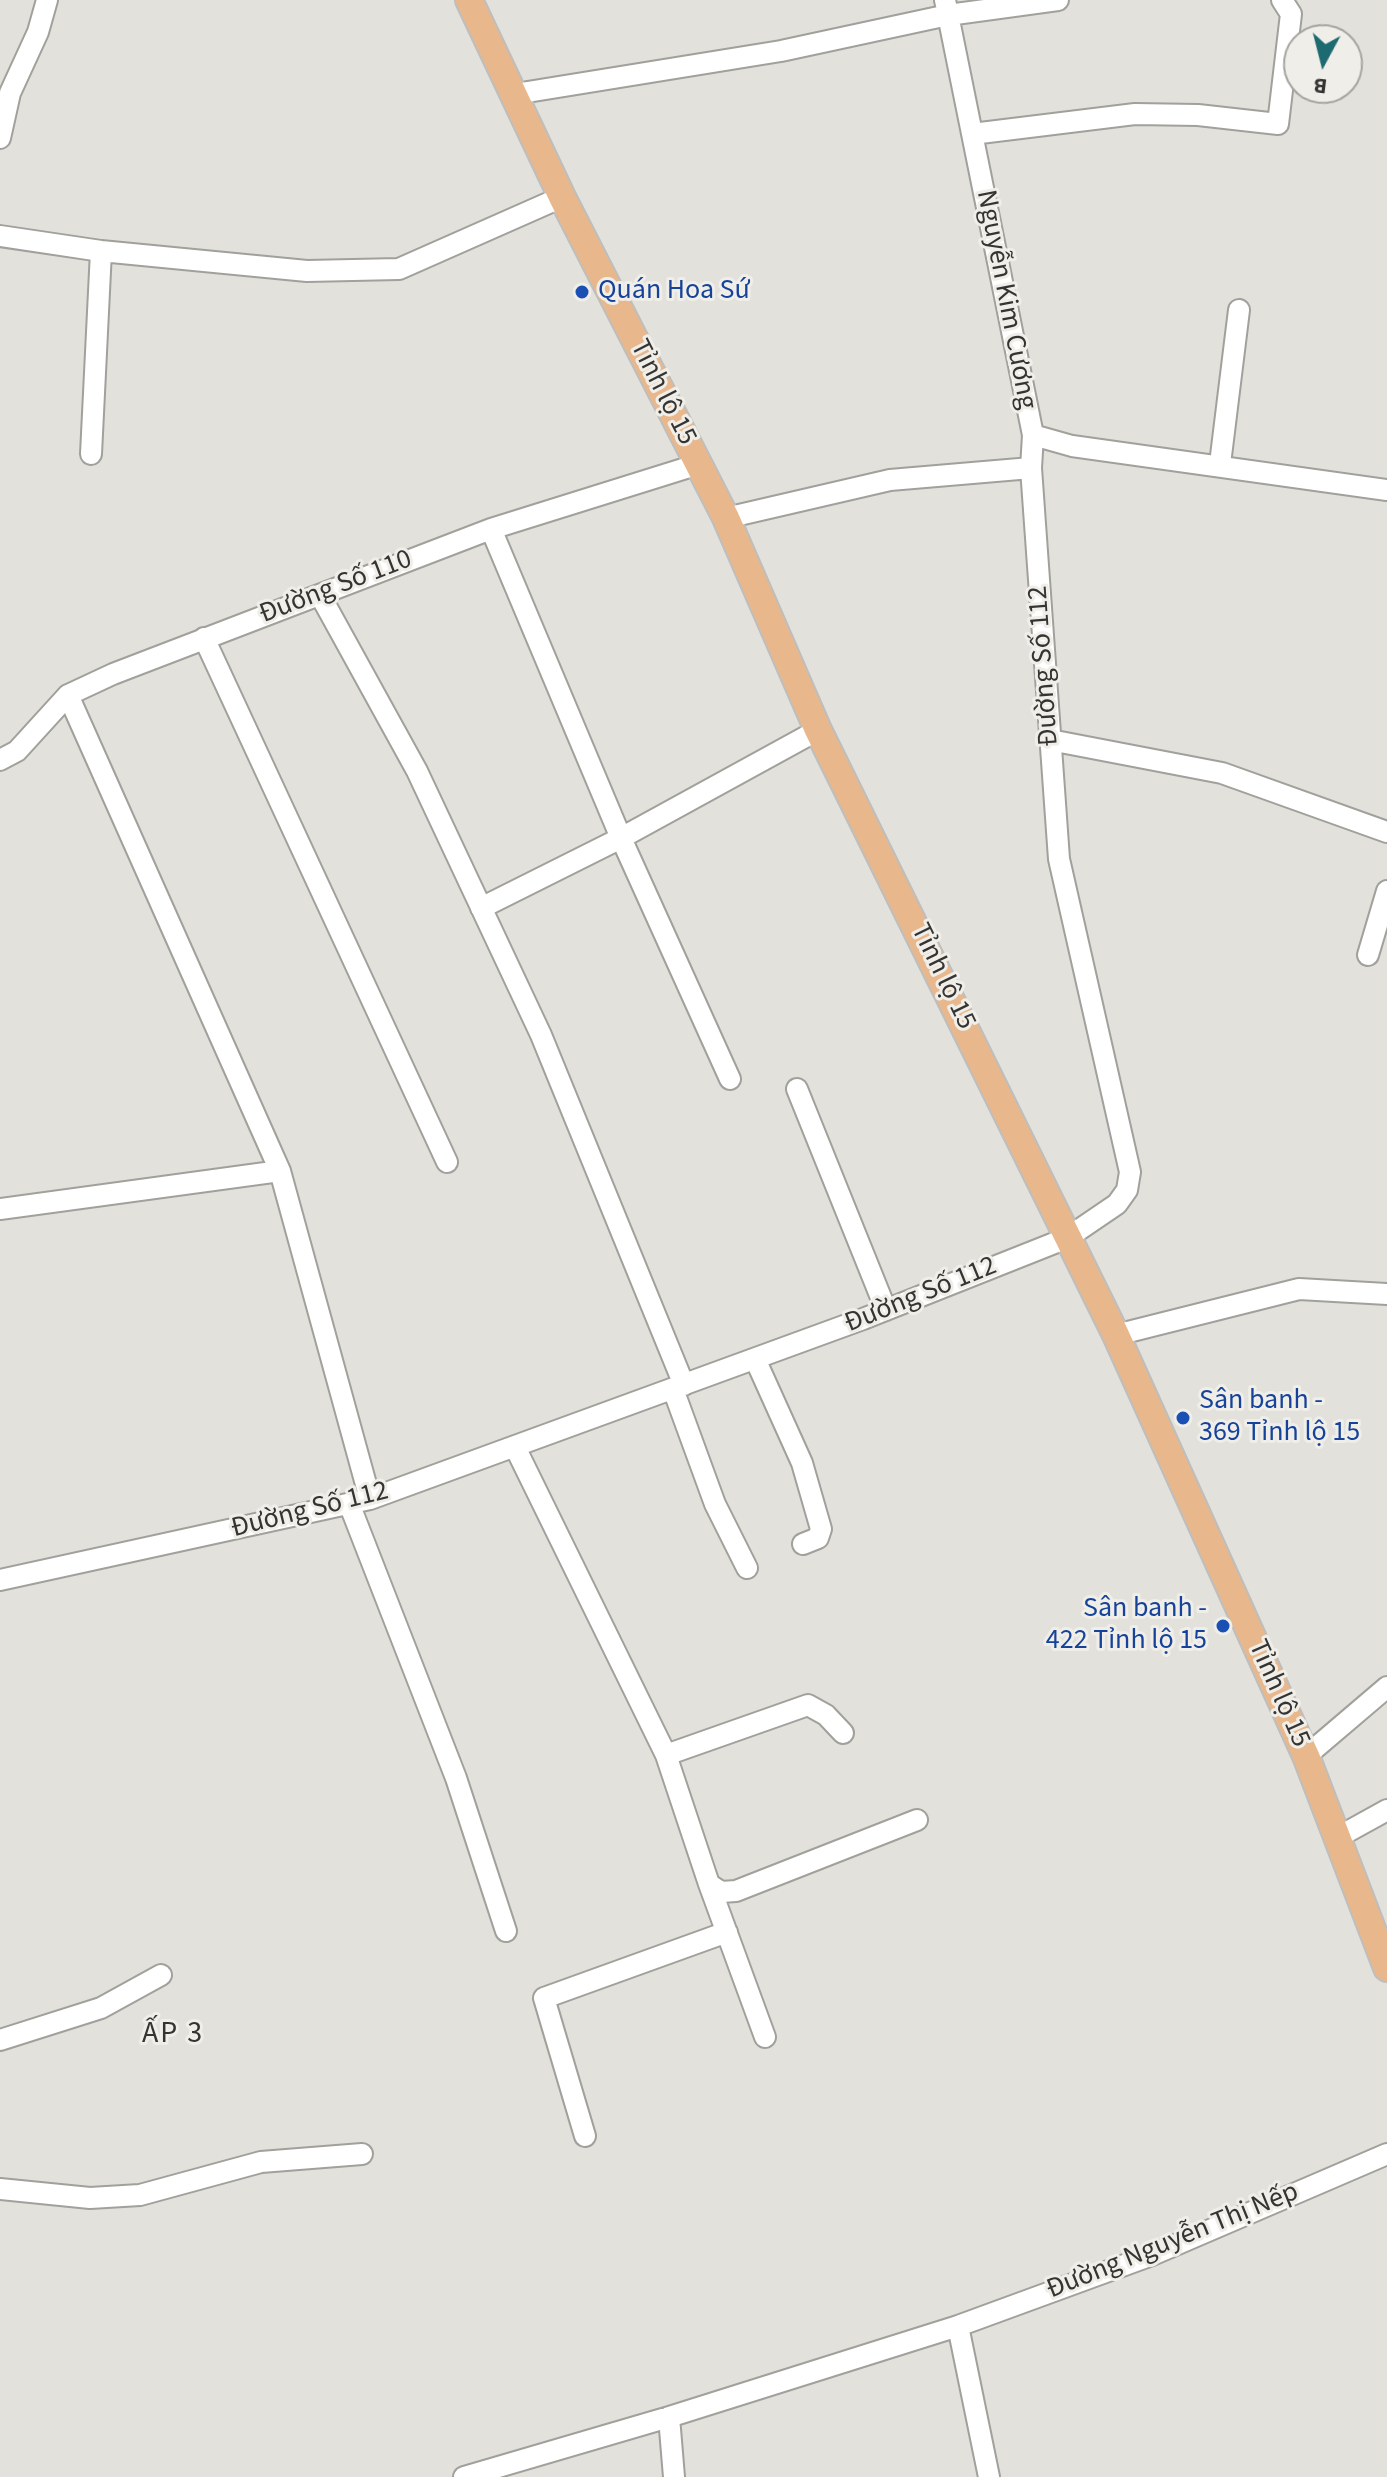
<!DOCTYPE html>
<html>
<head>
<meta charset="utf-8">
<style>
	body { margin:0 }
	#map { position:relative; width:1387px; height:2477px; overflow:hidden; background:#e3e1dc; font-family:"Source Sans 3",sans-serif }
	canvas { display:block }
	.north { position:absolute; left:1283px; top:24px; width:80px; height:80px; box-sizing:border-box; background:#f0eee9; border:2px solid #a5a4a0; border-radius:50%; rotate:187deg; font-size:22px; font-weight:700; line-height:32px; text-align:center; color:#353432 }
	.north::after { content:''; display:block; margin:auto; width:28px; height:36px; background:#1e6a71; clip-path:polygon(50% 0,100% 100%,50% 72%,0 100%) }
</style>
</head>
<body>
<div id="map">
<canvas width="1387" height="2477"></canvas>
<div class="north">B</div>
</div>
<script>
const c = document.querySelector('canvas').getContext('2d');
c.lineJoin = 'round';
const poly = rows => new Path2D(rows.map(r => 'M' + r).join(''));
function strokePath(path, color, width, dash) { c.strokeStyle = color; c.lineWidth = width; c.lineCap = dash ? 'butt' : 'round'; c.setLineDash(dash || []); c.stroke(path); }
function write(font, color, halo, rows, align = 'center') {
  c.font = font + ' "Source Sans 3",sans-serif'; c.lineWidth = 6; c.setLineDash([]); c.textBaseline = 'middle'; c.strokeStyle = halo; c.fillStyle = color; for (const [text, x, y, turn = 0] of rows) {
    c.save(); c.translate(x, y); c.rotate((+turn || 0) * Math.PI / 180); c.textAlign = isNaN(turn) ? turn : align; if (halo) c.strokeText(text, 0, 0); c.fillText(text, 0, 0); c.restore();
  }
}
const minor = poly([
	[945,0,1033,435,1072,446,1387,490],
	[515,94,781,51,948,15,1058,0],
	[972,134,1135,114,1198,115,1278,124,1291,14,1282,0],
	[0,138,10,93,38,32,47,0],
	[0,236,101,251,307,271,399,269,562,197],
	[91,454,101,251],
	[1220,464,1239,310],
	[726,518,890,480,1031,468],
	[491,529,621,838,730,1079],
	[320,595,417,771,541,1035,684,1385],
	[204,638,447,1162],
	[68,695,280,1171,370,1499],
	[1050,740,1222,773,1387,832],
	[0,760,17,751,68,695,113,674,491,529,699,464],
	[481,908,621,838,818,730],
	[1368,955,1387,891],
	[797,1089,886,1310],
	[0,1209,280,1171],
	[1116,1335,1299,1289,1387,1294],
	[756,1361,802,1463,821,1529,818,1538,803,1544],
	[673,1389,715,1504,747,1568],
	[515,1447,666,1755,709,1884,721,1892,736,1891,917,1820],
	[350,1506,456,1778,506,1931],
	[0,1580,370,1499,863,1319,1067,1238,1117,1204,1127,1190,1130,1172,1059,859,1031,468,1033,435],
	[666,1755,808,1705,826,1715,843,1733],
	[1306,1756,1387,1687],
	[1340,1836,1387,1810],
	[709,1884,765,2037],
	[0,2040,101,2008,161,1975],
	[585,2136,544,1998,727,1932],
	[0,2189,90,2198,140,2195,261,2162,362,2154],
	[958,2326,989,2477],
	[669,2417,674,2477],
	[464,2477,669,2417,958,2326,1152,2255,1387,2154]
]);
const major = poly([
	[469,0,562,197,726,518,818,730,1116,1335,1306,1756,1387,1968]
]);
const markers = [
	[582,292,8,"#1a4fb4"],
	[1183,1418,8,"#1a4fb4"],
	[1223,1626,8,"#1a4fb4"]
];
const transitNames = [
	["Quán Hoa Sứ",598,292],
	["Sân banh -",1199,1402],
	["369 Tỉnh lộ 15",1199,1434],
	["Sân banh -",1207,1610,"right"],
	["422 Tỉnh lộ 15",1207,1642,"right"]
];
const streetNames = [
	["Nguyễn Kim Cương",1005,300,79],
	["Tỉnh lộ 15",662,393,63],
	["Đường Số 110",336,588,-21],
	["Đường Số 112",1045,666,-94],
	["Tỉnh lộ 15",942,977,64],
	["Đường Số 112",921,1296,-22],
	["Đường Số 112",310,1511,-14],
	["Tỉnh lộ 15",1278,1694,66],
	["Đường Nguyễn Thị Nếp",1173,2242,-22]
];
const neighbourhoodNames = [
	["ẤP 3",173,2035]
];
strokePath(minor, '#a1a09b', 24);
strokePath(major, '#bebebd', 30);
strokePath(minor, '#fff', 20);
strokePath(major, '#e8b88c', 26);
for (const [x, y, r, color] of markers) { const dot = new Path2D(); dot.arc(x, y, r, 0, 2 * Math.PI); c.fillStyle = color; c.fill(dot); strokePath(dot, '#f0eee9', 3); }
write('28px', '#164399', '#f0eee9', transitNames, 'left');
write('28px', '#353432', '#f0eee9', streetNames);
c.letterSpacing = '2px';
write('30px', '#353432', '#f0eee9', neighbourhoodNames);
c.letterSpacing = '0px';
</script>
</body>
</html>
